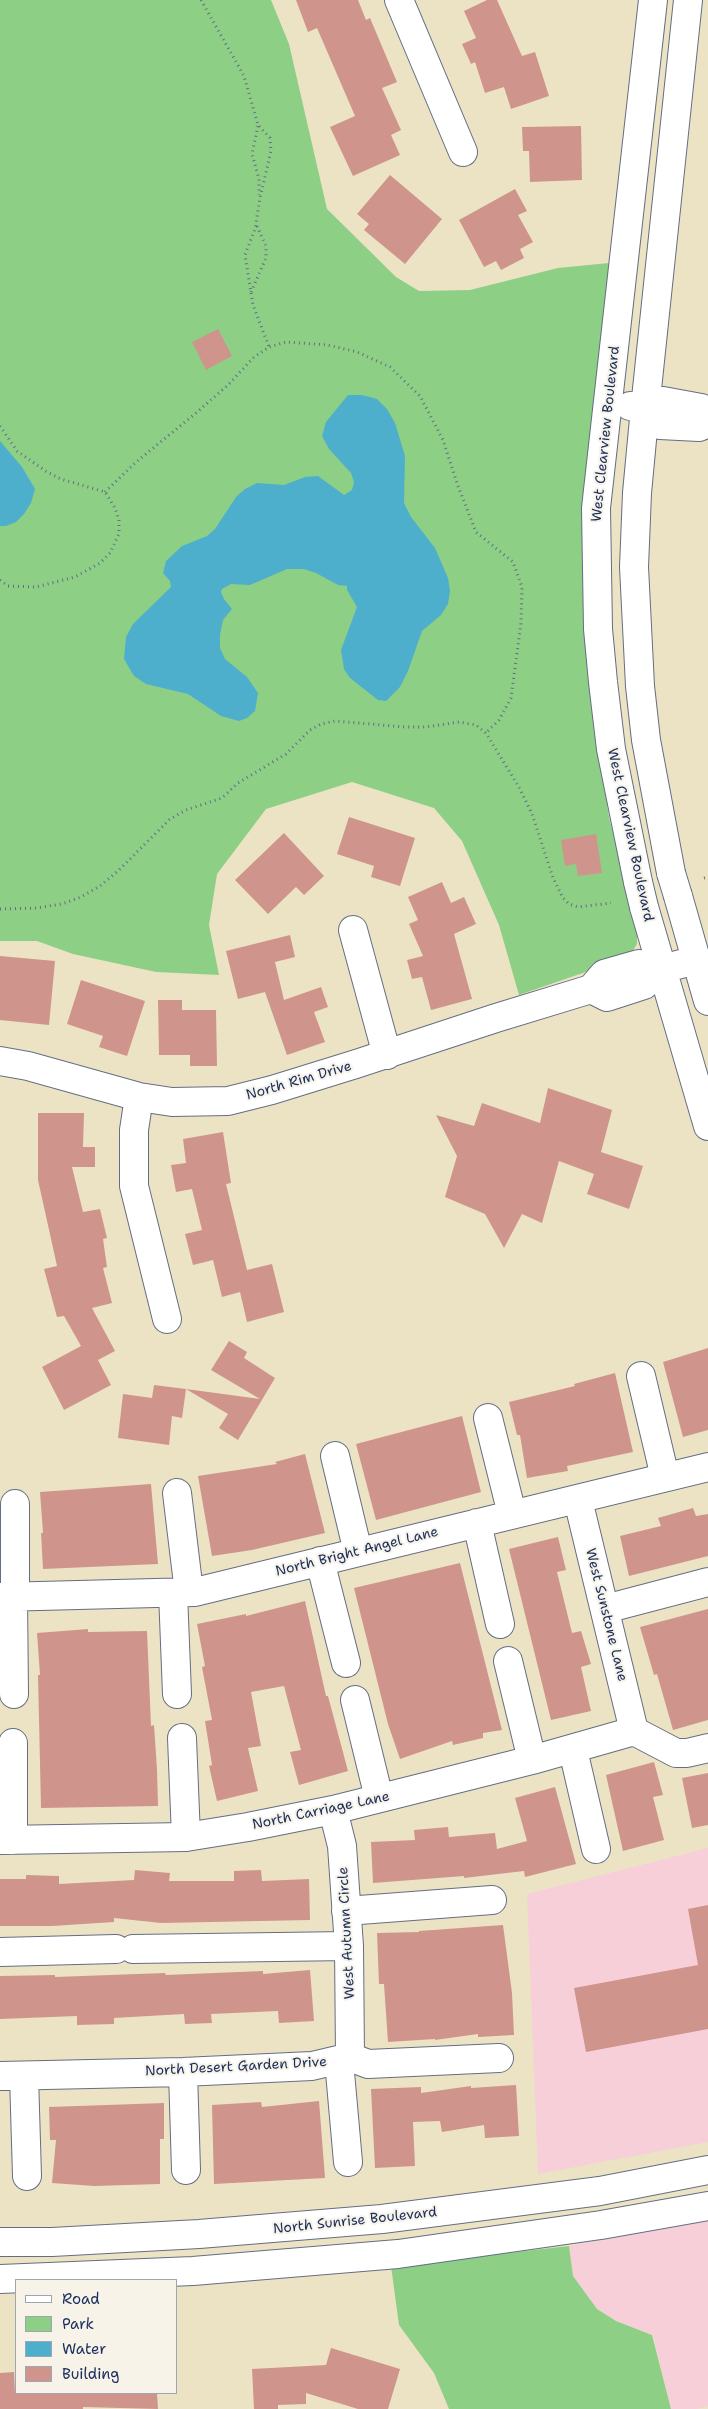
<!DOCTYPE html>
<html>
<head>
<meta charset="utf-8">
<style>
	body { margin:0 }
	#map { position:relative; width:708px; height:2409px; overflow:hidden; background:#ece3c4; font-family:"Shantell Sans",sans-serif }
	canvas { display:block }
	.legend { position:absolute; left:15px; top:2279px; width:162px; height:115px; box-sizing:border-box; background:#f7f3e8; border:1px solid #9fa5b1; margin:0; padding:6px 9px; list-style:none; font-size:15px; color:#1b2f5e }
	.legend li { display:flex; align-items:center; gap:10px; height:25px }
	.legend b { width:25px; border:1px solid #9fa5b1 }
</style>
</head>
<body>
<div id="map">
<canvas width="708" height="2409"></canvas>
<ul class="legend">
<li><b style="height:6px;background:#fff"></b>Road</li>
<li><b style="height:14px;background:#8ecf86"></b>Park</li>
<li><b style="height:14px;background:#4dafcc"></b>Water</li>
<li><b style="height:14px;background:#cf958c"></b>Building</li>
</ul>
</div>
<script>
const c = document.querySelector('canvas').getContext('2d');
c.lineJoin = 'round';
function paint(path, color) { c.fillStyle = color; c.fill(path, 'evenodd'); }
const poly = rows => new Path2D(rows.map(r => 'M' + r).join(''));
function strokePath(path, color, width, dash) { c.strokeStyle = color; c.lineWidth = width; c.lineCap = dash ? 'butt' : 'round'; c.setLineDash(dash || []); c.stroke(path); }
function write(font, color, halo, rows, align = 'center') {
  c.font = font + ' "Shantell Sans",sans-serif'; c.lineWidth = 4; c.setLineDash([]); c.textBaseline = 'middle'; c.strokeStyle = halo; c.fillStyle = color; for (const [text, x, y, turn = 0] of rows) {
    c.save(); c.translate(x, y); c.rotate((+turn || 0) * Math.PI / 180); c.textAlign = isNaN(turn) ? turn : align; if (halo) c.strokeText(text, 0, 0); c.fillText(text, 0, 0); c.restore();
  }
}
const built = poly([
	[708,1848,708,2142,538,2174,527,1894],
	[708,2217,708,2406,696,2409,671,2409,653,2335,616,2321,597,2309,573,2276,569,2246]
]);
const green = poly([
	[0,0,271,0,289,44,327,209,396,277,419,291,470,290,558,268,609,263,585,583,592,705,609,817,637,930,637,944,629,957,519,995,499,925,462,841,434,808,352,782,266,809,217,874,209,925,219,975,156,972,73,954,37,941,0,941],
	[569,2246,573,2276,597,2309,616,2321,652,2335,671,2409,449,2409,434,2373,399,2325,391,2266]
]);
const water = poly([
	[348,395,362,395,377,399,387,409,395,423,405,456,404,503,411,517,435,548,448,578,450,591,448,604,441,615,422,631,408,671,400,687,386,701,378,700,350,678,344,669,341,650,357,607,347,590,347,586,338,585,316,573,304,569,287,569,250,585,231,584,222,589,221,592,224,599,232,609,223,620,220,635,220,648,225,659,247,677,258,693,255,711,247,718,239,721,221,716,188,694,146,684,134,676,124,659,126,637,133,624,171,587,170,581,163,573,166,561,182,546,207,536,215,529,236,497,245,489,257,483,284,485,305,477,318,476,344,495,352,490,354,482,351,473,329,449,322,436,326,422],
	[0,441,22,467,35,489,31,503,24,514,16,522,6,526,0,526]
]);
const building = poly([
	[296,0,358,0,366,20,370,18,397,82,382,88,401,130,391,135,400,155,353,176,330,127,355,116,317,28,308,32],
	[487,0,497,0,522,56,535,52,549,96,511,109,504,87,485,93,475,62,471,64,462,44,476,38,464,11],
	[581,126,582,180,530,182,529,151,523,151,522,127],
	[390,175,442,219,405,264,364,230,369,224,357,214],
	[515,189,527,211,518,215,533,242,520,249,524,258,501,270,496,261,484,267,459,220],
	[218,329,232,356,206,370,192,342],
	[349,817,415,838,400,886,371,877,374,866,337,854],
	[284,833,324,876,304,895,296,887,268,914,235,880],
	[596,834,602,873,578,876,576,864,565,866,561,840],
	[442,882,451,903,464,897,476,924,454,934,472,999,431,1010,422,977,412,979,407,960,423,956,409,924,418,920,408,897],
	[290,935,295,957,275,962,284,1000,321,987,328,1007,314,1012,325,1042,287,1055,265,992,238,999,226,951],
	[0,956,55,961,49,1025,0,1020],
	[81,980,145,1001,127,1056,99,1047,103,1036,67,1024],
	[158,1000,182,1000,182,1010,216,1010,217,1066,190,1066,190,1055,159,1055],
	[548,1088,612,1110,601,1152,643,1166,629,1209,587,1194,594,1174,559,1161,542,1223,522,1214,504,1248,485,1214,445,1197,457,1156,436,1115,474,1126,482,1103,540,1123],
	[38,1113,84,1113,83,1147,95,1147,95,1167,72,1167,83,1212,100,1209,107,1238,103,1239,107,1267,103,1268,112,1303,92,1308,115,1351,98,1360,111,1385,64,1410,42,1367,81,1346,64,1316,57,1317,44,1269,57,1266,38,1180],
	[223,1132,231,1183,226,1184,247,1270,272,1264,284,1312,247,1322,240,1292,222,1297,213,1260,193,1265,185,1234,202,1230,192,1189,176,1192,171,1165,186,1163,183,1139],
	[229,1341,247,1352,244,1358,275,1378,238,1440,219,1428,228,1414,186,1389,260,1399,211,1370],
	[708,1348,708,1430,683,1437,663,1362],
	[615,1373,633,1452,567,1466,568,1471,527,1478,520,1435,517,1435,509,1402,575,1386,574,1384],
	[154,1385,186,1389,182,1418,172,1416,169,1445,118,1438,123,1394,152,1398],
	[462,1416,481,1492,376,1520,356,1444],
	[305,1454,325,1533,252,1550,212,1556,198,1476,277,1464,275,1462],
	[151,1484,158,1564,43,1569,41,1533,43,1533,40,1492],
	[693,1508,696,1516,708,1514,708,1556,629,1576,620,1536,661,1526,658,1518],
	[558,1537,566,1570,557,1572,572,1633,581,1631,591,1664,581,1667,591,1711,551,1720,509,1549],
	[460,1563,502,1730,483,1733,483,1738,453,1745,452,1741,400,1759,388,1724,354,1588],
	[305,1601,326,1696,328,1696,348,1771,299,1785,290,1752,301,1750,284,1686,251,1692,261,1746,248,1748,258,1791,217,1801,209,1766,212,1765,205,1721,212,1720,202,1667,205,1666,197,1624,246,1614,246,1616],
	[708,1609,708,1720,673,1730,657,1674,654,1675,640,1627],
	[88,1629,88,1632,147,1631,151,1726,154,1725,157,1769,158,1806,41,1808,38,1675,40,1675,37,1633],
	[654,1762,663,1795,653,1797,664,1840,623,1851,606,1775],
	[708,1773,708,1825,692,1828,682,1778],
	[555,1787,576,1864,525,1877,524,1871,464,1878,464,1876,373,1883,371,1842,415,1840,414,1830,448,1827,449,1837,495,1833,497,1849,527,1841,515,1798],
	[135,1870,170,1873,169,1881,234,1881,234,1871,261,1870,262,1881,309,1879,310,1920,161,1923,114,1918,114,1922,52,1926,0,1926,0,1879,26,1879,26,1875,59,1876,59,1884,134,1880],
	[708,1905,708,2029,586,2052,574,1988,698,1965,688,1909],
	[503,1925,512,1993,514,2035,478,2037,478,2034,435,2040,435,2039,388,2042,384,1984,379,1984,377,1933,419,1932,419,1931],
	[310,1970,314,2021,279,2023,278,2011,211,2014,212,2023,185,2024,184,2014,114,2018,114,2024,77,2025,77,2016,0,2019,0,1976,55,1975,55,1977,165,1973,166,1975,263,1971,263,1974],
	[516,2085,519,2136,485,2138,484,2125,442,2132,440,2121,413,2122,415,2166,375,2168,371,2089,421,2087,421,2093,471,2086,471,2088],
	[319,2101,325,2178,214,2184,212,2105,261,2102,262,2107],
	[164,2103,164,2139,160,2139,160,2184,94,2186,52,2183,56,2140,50,2140,49,2107],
	[331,2348,400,2369,388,2409,358,2409,306,2393,306,2404,278,2405,278,2409,254,2409,252,2369,326,2365],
	[14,2372,15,2393,157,2393,158,2409,83,2407,83,2409,0,2409,0,2373]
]);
const path = poly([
	[201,0,244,76,258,125,270,138,271,151,260,198,255,229,245,255,253,305,269,347],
	[258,126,252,154,259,179,259,195],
	[251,292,266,258,266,246,256,224],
	[0,426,17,451,47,472,61,479,105,492,115,508,119,520,119,534,110,553,100,563,75,577,36,587,8,586,0,580],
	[105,492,135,463,196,413,228,385,253,358,269,347,286,342,328,345,357,352,390,367,420,396,443,440,458,486,476,532,513,562,522,587,521,623,511,698,499,720,486,733],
	[704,878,708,877],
	[0,909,36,908,62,904,81,897,100,886,119,870,170,819,186,810,222,798,238,783,286,754,310,730,321,724,335,721,405,727,426,727,459,722,476,725,486,733,520,789,532,814,553,878,563,898,569,904,578,907,611,903]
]);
const minor = poly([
	[399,0,463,152],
	[630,406,645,408,663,401,701,408,708,412],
	[645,408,660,425,699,427,708,423],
	[671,873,646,740,640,686,634,567,637,493,645,408,688,0],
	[638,882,611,749,603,682,598,629,596,508,653,0],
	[678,896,708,1001],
	[644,907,708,1126],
	[353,930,387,1055],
	[591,989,607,997,644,985,662,969,696,960],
	[0,1061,28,1066,139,1097,172,1102,228,1101,272,1090,356,1064,496,1018,591,989,604,974,639,964,662,969],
	[139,1097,134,1130,134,1186,167,1319],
	[641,1376,665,1477],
	[488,1418,512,1514],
	[335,1456,358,1552],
	[177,1493,189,1592],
	[578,1500,634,1731],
	[477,1523,500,1624],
	[320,1561,346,1663],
	[173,1593,177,1694],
	[0,1597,195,1592,708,1467],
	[605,1609,708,1582],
	[508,1661,532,1760],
	[14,1694,13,1597,15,1584,15,1504],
	[355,1700,379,1798],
	[634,1731,676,1753,687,1753,708,1748],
	[182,1738,186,1837],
	[573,1750,596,1849],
	[333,1810,342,1846,349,1946,350,2057],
	[0,1840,186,1837,248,1827,333,1810,532,1760,634,1731],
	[13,1840,13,1743],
	[346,1911,492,1900],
	[133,1949,349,1946],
	[0,1952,116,1949],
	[339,2061,348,2162],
	[183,2072,186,2170],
	[0,2076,183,2072,312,2066,350,2057,368,2064,499,2058],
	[24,2076,27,2176],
	[0,2242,52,2242,199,2234,382,2219,600,2191,708,2170],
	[0,2279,193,2271,398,2254,601,2225,708,2206]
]);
const minorBridge = poly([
	[671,873,678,896],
	[638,882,644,907]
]);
const streetNames = [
	["West Clearview Boulevard",606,434,-84],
	["West Clearview Boulevard",630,835,78],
	["North Rim Drive",299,1081,-16],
	["North Bright Angel Lane",357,1552,-14],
	["West Sunstone Lane",606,1615,76],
	["North Carriage Lane",321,1811,-12],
	["West Autumn Circle",347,1933,-93],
	["North Desert Garden Drive",236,2067,-3],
	["North Sunrise Boulevard",355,2221,-6]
];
paint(built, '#f6cfd8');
paint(green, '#8ecf86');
paint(water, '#4dafcc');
paint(building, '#cf958c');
strokePath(minor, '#646e82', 30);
strokePath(path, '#646e82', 3, [1, 4]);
strokePath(minor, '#fff', 28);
strokePath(minorBridge, '#646e82', 30, []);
strokePath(minorBridge, '#fff', 28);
write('14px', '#1b2f5e', '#f7f3e8', streetNames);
</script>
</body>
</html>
